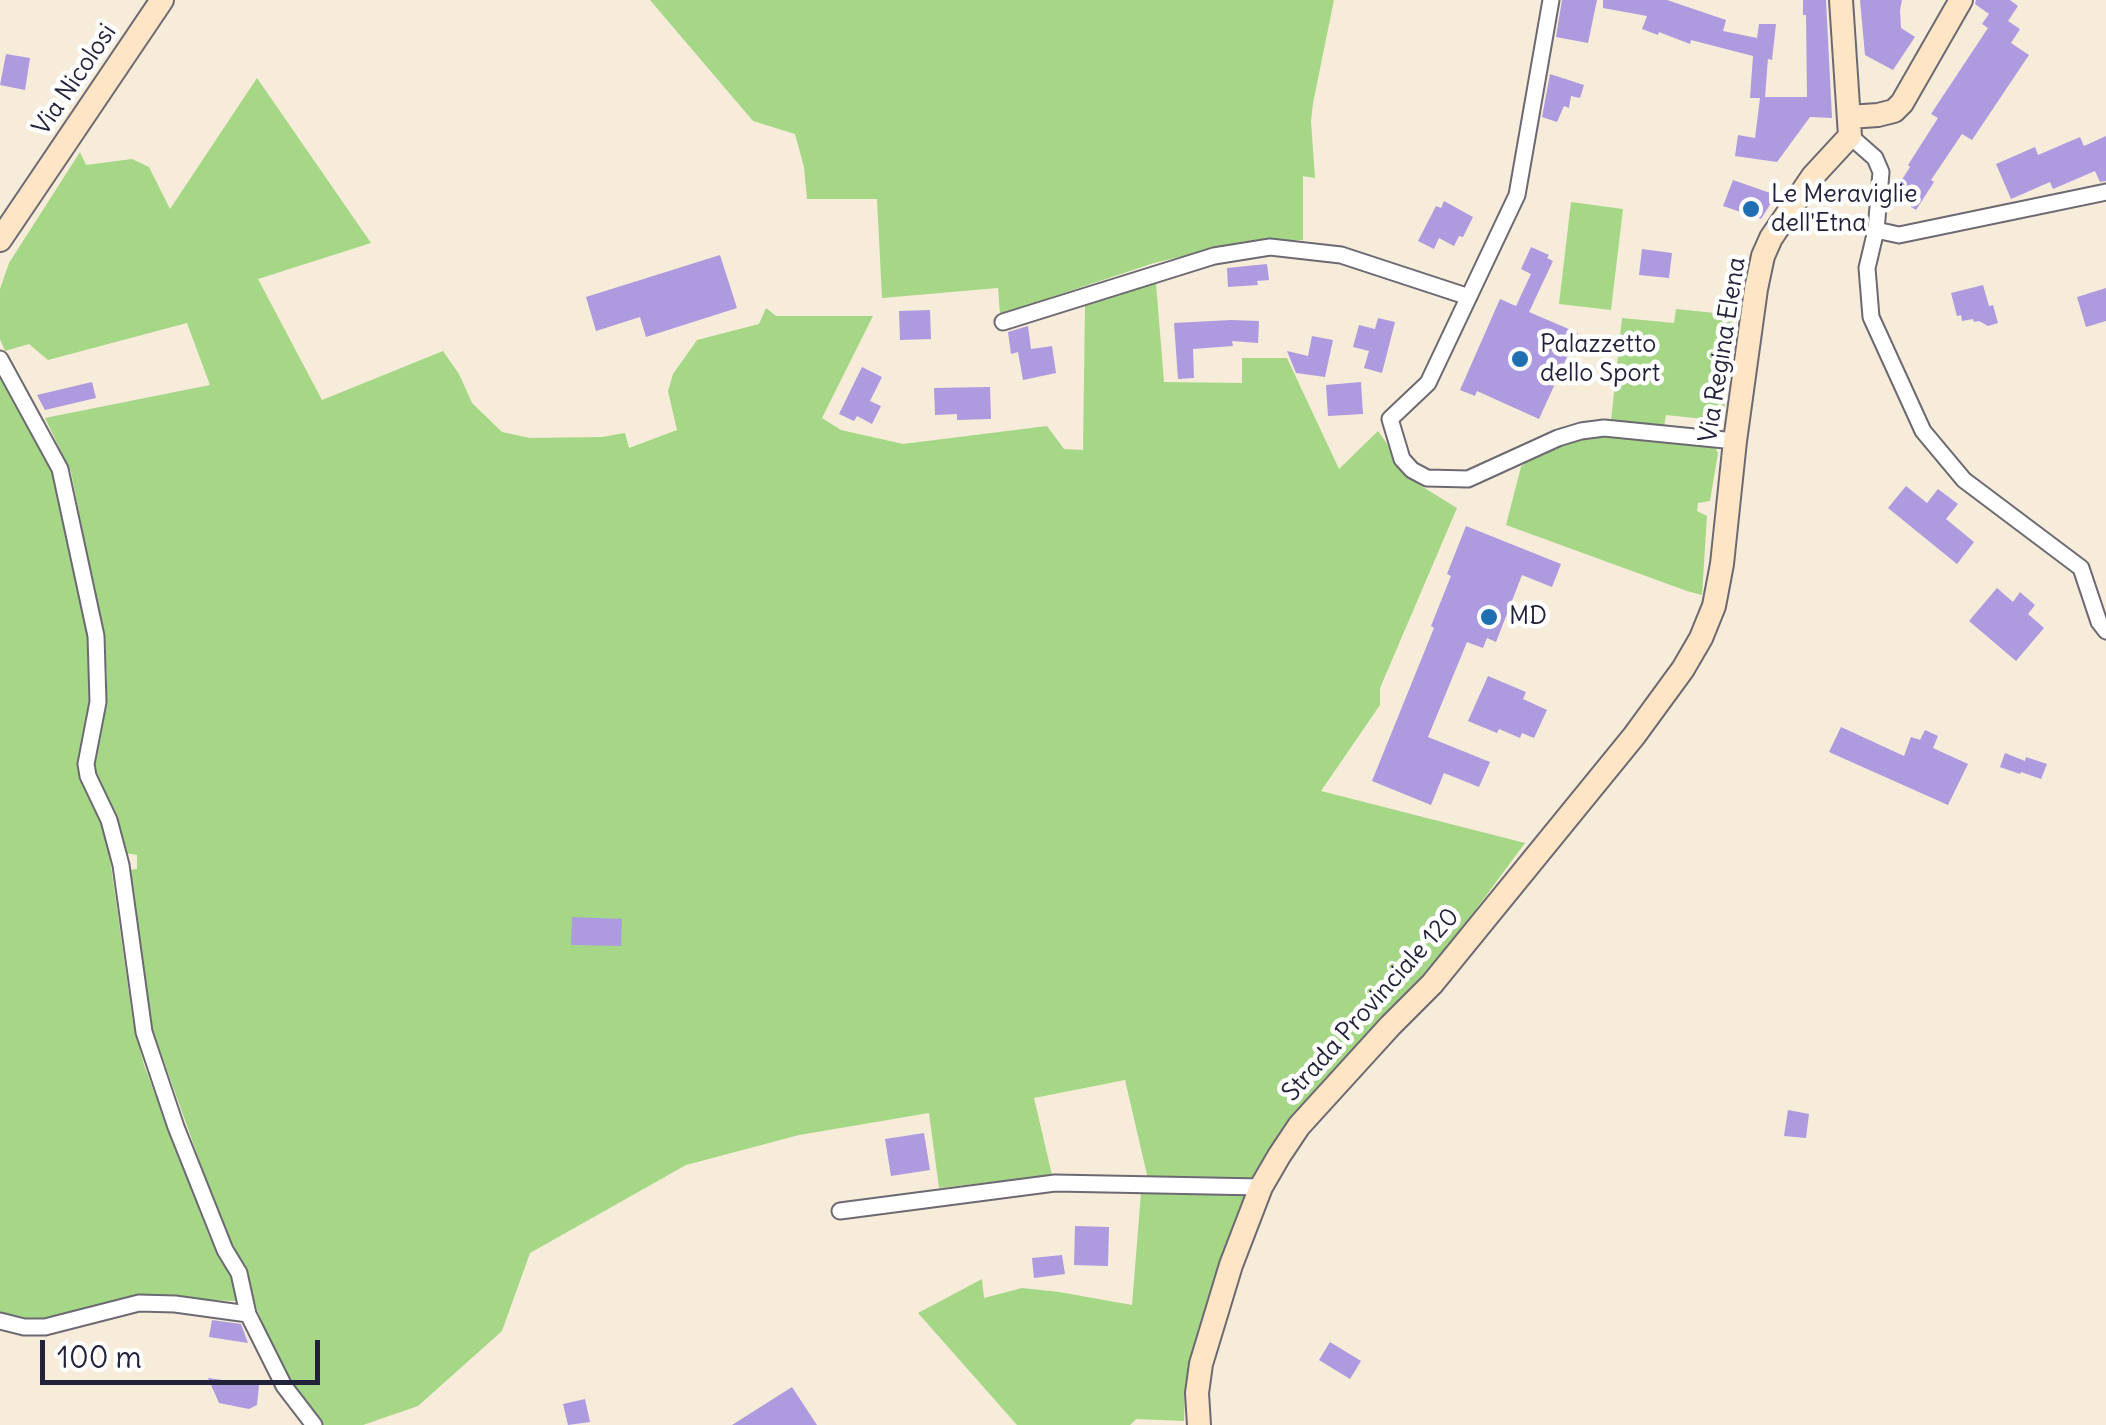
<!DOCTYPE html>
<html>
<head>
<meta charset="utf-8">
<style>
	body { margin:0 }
	#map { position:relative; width:2106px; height:1425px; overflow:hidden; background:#f6ecd9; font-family:Delius,sans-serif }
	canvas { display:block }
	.scale { position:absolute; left:40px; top:1340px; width:280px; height:45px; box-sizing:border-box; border:5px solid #22223b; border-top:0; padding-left:12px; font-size:30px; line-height:35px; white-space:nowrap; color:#22223b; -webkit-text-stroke:8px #fff; paint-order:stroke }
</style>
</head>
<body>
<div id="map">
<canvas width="2106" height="1425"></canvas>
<div class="scale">100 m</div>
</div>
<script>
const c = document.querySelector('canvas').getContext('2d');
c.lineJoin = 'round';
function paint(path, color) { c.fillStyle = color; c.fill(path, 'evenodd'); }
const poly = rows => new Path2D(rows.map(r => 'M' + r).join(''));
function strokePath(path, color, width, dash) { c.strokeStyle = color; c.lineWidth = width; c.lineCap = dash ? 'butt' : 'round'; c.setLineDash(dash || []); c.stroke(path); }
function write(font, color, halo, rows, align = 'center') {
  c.font = font + ' Delius,sans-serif'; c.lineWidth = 9; c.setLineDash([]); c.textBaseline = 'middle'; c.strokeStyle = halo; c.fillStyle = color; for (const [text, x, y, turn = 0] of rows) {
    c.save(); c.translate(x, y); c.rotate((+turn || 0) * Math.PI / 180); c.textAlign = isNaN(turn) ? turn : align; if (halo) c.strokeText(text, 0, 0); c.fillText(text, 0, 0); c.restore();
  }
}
const green = poly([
	[650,0,1334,0,1313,103,1311,121,1315,178,1303,176,1303,240,1246,241,1154,263,1000,314,998,288,882,298,877,199,807,199,804,167,795,134,753,121],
	[257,78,371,243,258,279,322,400,443,351,459,374,472,403,502,432,530,438,602,437,625,433,629,448,677,430,668,391,673,374,697,340,759,324,766,308,776,316,873,316,822,418,841,430,903,444,1047,426,1064,449,1083,450,1085,306,1156,283,1164,382,1242,383,1242,358,1287,358,1339,469,1378,431,1413,481,1457,508,1380,688,1380,705,1321,791,1525,843,1417,989,1314,1091,1278,1135,1254,1180,1148,1179,1125,1080,1034,1098,1052,1175,939,1188,929,1113,799,1135,686,1165,530,1253,502,1331,418,1406,363,1425,323,1425,299,1394,278,1361,220,1218,152,1028,130,870,137,869,137,855,125,853,120,828,91,766,104,705,107,676,104,640,71,472,45,418,210,385,187,323,48,360,29,344,5,351,0,339,0,289,9,263,80,152,86,165,132,159,149,167,170,209],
	[1571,202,1623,209,1611,310,1559,304],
	[1676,309,1734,315,1723,421,1666,415,1664,427,1611,421,1622,318,1674,323],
	[0,371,55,475,65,529,77,575,87,631,92,685,81,749,80,771,82,784,105,823,133,1022,144,1065,209,1236,232,1278,238,1301,138,1298,69,1317,46,1318,29,1319,0,1312],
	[1607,434,1714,446,1718,453,1710,501,1698,503,1697,511,1707,516,1702,595,1687,591,1506,525,1521,467,1526,462,1571,441,1590,435],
	[1141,1193,1247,1193,1202,1323,1185,1389,1184,1421,1136,1419,1130,1425,1017,1425,918,1313,982,1279,984,1298,1022,1288,1059,1292,1132,1305]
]);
const building = poly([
	[1562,0,1597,0,1588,43,1556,37],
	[1603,0,1667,0,1726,20,1723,31,1757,38,1759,24,1776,24,1772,60,1768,59,1765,97,1807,97,1806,15,1803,15,1803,0,1826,0,1832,118,1810,117,1777,162,1735,156,1738,135,1755,138,1760,98,1750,98,1753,56,1691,40,1690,44,1659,32,1658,35,1642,29,1647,16,1603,8],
	[1860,0,1902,0,1900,10,1901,28,1915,37,1893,70,1865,55],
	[1976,0,2010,0,2018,6,2008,21,2020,29,2011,43,2029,55,1972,140,1962,134,1931,180,1934,182,1916,210,1892,195,1910,167,1908,165,1938,118,1931,114,1988,28,1982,24,1989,14,1975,4],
	[6,54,30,58,25,90,0,85],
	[1550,74,1584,85,1580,98,1571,96,1569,108,1564,106,1557,122,1542,117],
	[2106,136,2106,181,2100,182,2095,171,2053,189,2050,182,2011,199,1996,164,2035,147,2038,155,2080,137,2084,146],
	[1733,180,1776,195,1761,219,1723,206],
	[1444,201,1473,217,1463,237,1459,236,1454,246,1439,238,1434,249,1418,241,1436,206,1441,208],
	[1531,247,1549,255,1547,258,1553,261,1529,312,1578,333,1539,419,1477,391,1475,396,1460,390,1500,299,1516,306,1531,274,1521,269],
	[1642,249,1672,253,1669,278,1639,275],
	[720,255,737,308,646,337,640,317,596,331,586,297],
	[1267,264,1269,280,1257,281,1258,285,1228,287,1227,268],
	[1983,285,1989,306,1993,305,1998,323,1988,326,1979,321,1974,322,1973,319,1962,321,1961,315,1957,316,1951,293],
	[2106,288,2106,321,2086,327,2077,297],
	[930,310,931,339,900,340,899,311],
	[1378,318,1395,322,1382,373,1364,368,1369,351,1353,347,1359,325,1375,329],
	[1231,320,1259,321,1258,343,1232,341,1233,346,1193,349,1194,378,1178,379,1174,323],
	[1028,326,1031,349,1052,346,1056,373,1023,380,1018,352,1011,354,1008,332],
	[1312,336,1333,340,1325,377,1296,373,1287,351,1308,356],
	[862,367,882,377,870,401,881,406,872,424,857,416,854,421,839,414],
	[92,382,96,398,45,410,37,395],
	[1361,382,1363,414,1328,416,1326,385],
	[990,387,991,419,957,420,957,414,935,415,934,388],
	[1906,486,1927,503,1938,489,1958,504,1946,519,1974,542,1957,564,1888,508],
	[1466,526,1561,564,1552,587,1522,575,1496,642,1487,638,1483,648,1467,642,1428,737,1490,762,1479,787,1444,773,1431,805,1372,781,1434,628,1431,626,1451,576,1447,574],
	[1997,588,2013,602,2020,592,2035,605,2028,614,2044,628,2016,661,1969,621],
	[1488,676,1526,692,1523,699,1547,710,1534,738,1522,733,1520,738,1499,729,1497,733,1468,721],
	[1841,727,1904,756,1911,737,1920,740,1925,730,1938,736,1933,748,1968,764,1948,805,1829,752],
	[2005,753,2025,761,2026,757,2047,764,2041,779,2021,772,2022,770,2020,774,2000,767],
	[572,917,622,919,621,946,571,945],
	[1788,1110,1809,1114,1806,1138,1784,1136],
	[924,1133,930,1170,891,1176,885,1139],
	[1075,1226,1109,1227,1108,1266,1074,1265],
	[1062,1255,1065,1274,1034,1278,1032,1258],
	[212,1320,241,1324,248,1343,209,1337],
	[1330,1342,1361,1361,1350,1379,1319,1360],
	[208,1378,259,1385,257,1405,249,1409,219,1403],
	[792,1387,817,1425,732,1425],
	[585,1399,590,1422,568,1425,563,1404]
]);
const street = poly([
	[1551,0,1517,195,1428,383,1390,419,1402,459,1412,470,1427,478,1468,479,1558,438,1581,431,1604,428,1735,441],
	[1850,136,1875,158,1881,172,1876,230,1867,268,1871,317,1923,431,1964,480,2081,568,2099,622,2106,631],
	[1876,230,1899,235,2106,192],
	[1003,322,1214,256,1270,247,1341,255,1469,297],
	[0,359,60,469,96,636,98,702,86,764,88,776,109,820,121,865,144,1032,176,1127,225,1250,239,1273,248,1314,284,1386,314,1425],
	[840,1211,1055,1183,1261,1187],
	[0,1321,24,1327,45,1327,139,1303,175,1304,248,1314]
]);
const secondary = poly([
	[1849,117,1878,115,1894,111,1902,103,1961,0],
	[0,240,162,0],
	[1199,1425,1197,1393,1201,1364,1231,1265,1261,1187,1279,1156,1299,1126,1390,1026,1432,984,1634,736,1683,669,1701,638,1714,606,1722,564,1735,441,1756,289,1763,256,1771,238,1813,176,1850,136,1841,0]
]);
const markers = [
	[1751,209,10,"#1f6fb2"],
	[1520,359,10,"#1f6fb2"],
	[1489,617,10,"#1f6fb2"]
];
const streetNames = [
	["Via Nicolosi",75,80,-56],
	["Via Regina Elena",1723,350,-81],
	["Strada Provinciale 120",1371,1005,-48]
];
const poiNames = [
	["Le Meraviglie",1771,195],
	["dell'Etna",1771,224],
	["Palazzetto",1540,345],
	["dello Sport",1540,374],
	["MD",1509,617]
];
paint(green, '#a5d786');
paint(building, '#ad9adf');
strokePath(street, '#6c6972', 19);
strokePath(secondary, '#6c6972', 26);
strokePath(street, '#fff', 15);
strokePath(secondary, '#fde5c5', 22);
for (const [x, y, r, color] of markers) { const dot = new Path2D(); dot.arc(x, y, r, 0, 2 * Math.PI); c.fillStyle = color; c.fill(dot); strokePath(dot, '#fff', 4); }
write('25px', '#22223b', '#fff', streetNames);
write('25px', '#22223b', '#fff', poiNames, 'left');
</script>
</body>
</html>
